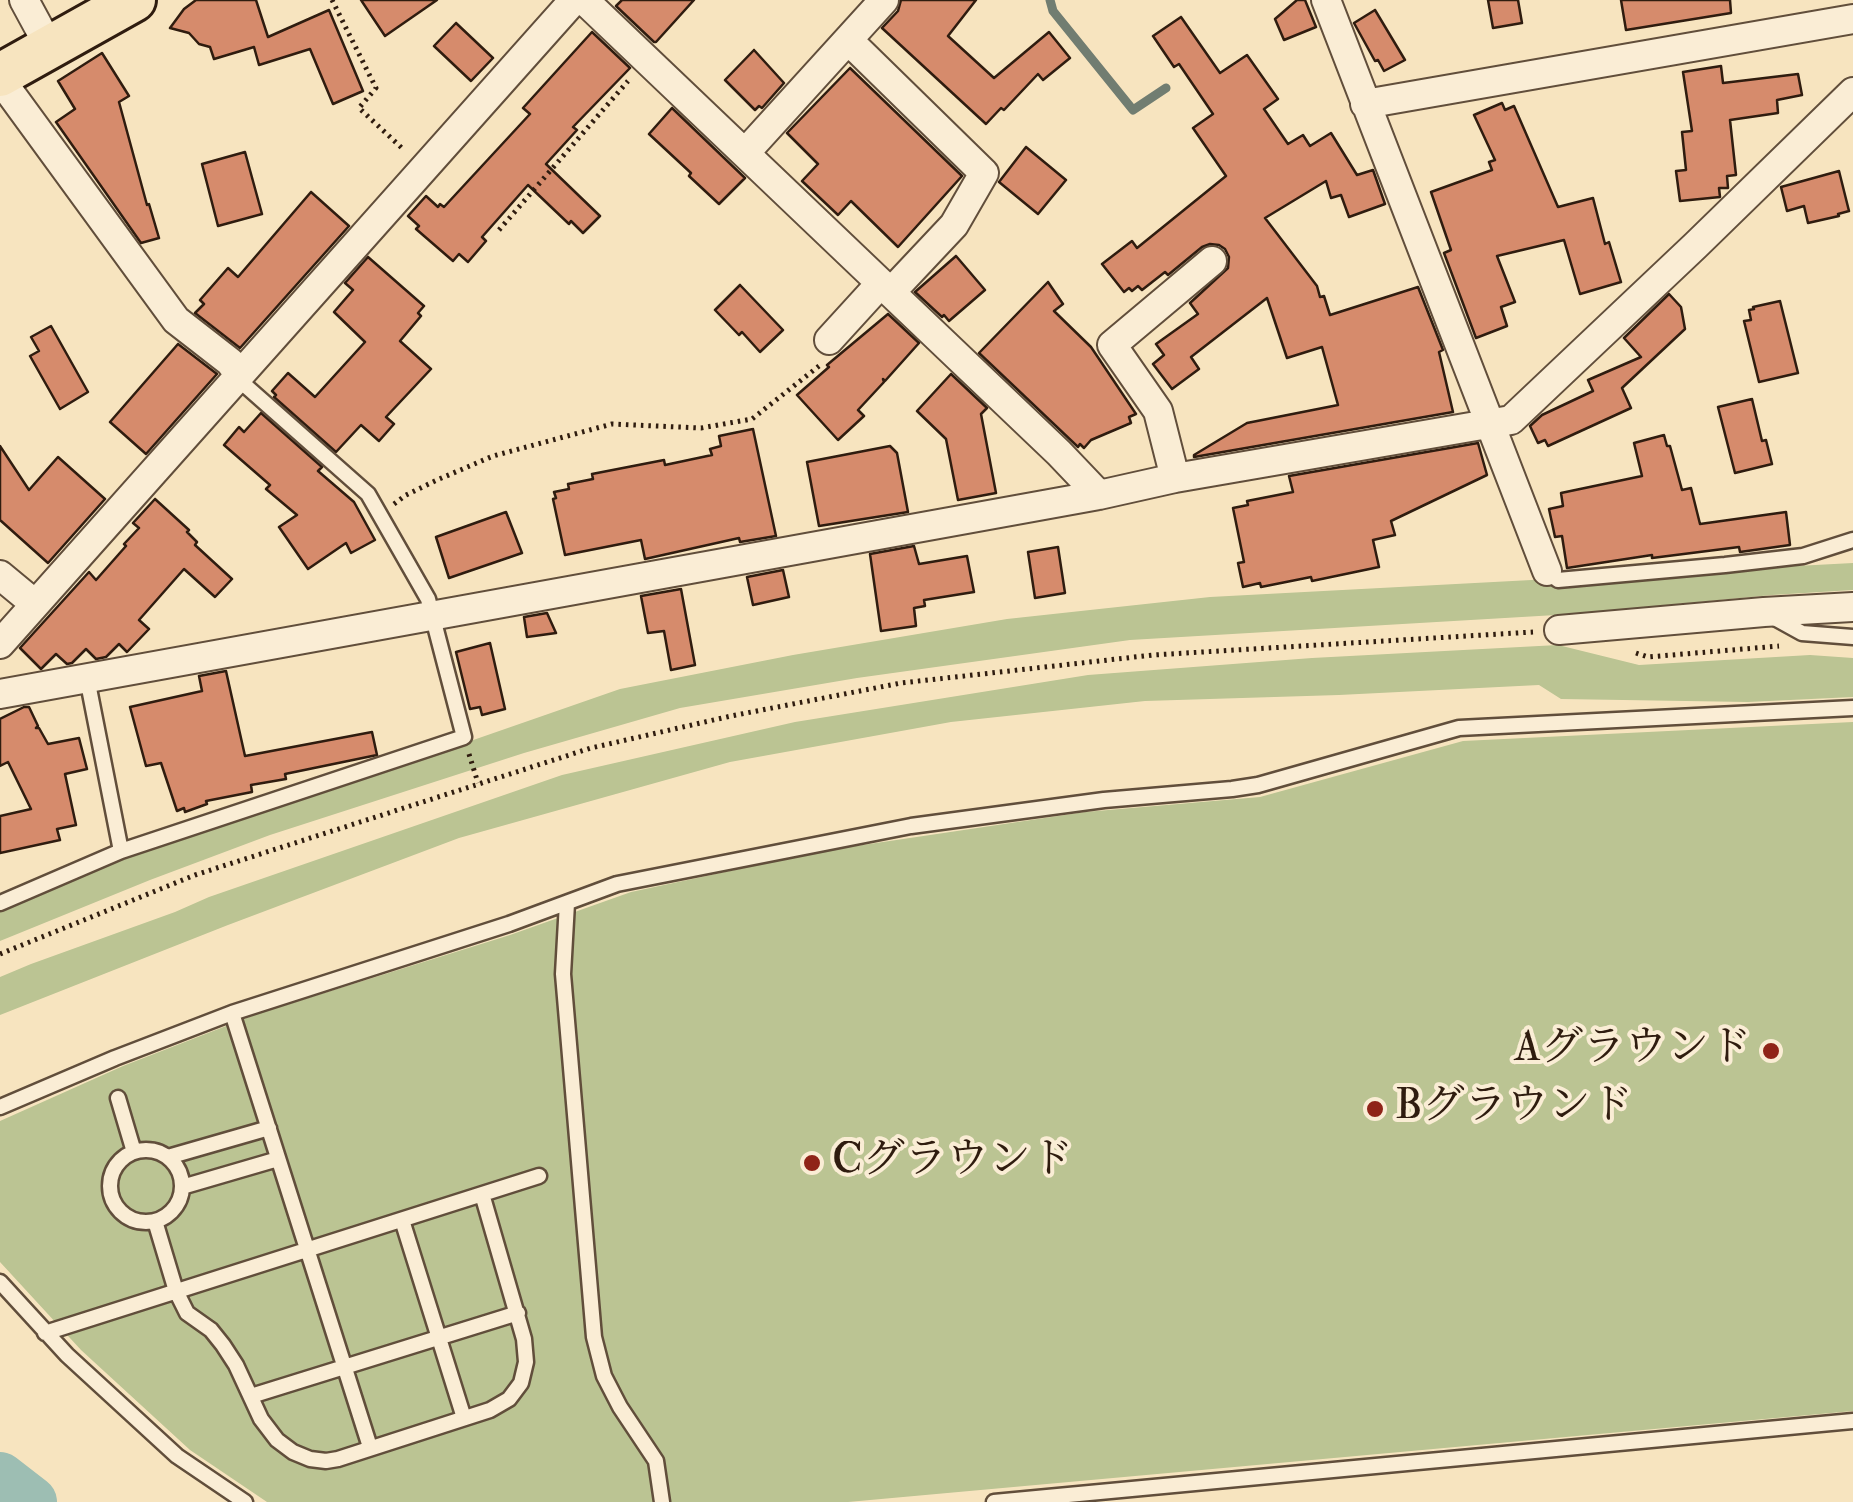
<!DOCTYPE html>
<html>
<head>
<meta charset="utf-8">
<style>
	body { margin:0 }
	canvas { display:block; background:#f7e4bf }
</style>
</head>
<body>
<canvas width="1853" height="1502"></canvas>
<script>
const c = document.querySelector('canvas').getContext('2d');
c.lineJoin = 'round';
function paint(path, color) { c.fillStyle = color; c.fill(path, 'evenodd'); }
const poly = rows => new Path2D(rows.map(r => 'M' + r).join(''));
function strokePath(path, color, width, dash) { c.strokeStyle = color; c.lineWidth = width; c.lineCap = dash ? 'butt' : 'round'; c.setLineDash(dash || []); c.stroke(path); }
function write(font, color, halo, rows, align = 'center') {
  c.font = font + ' "IM FELL Double Pica","Noto Serif JP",serif'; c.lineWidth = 8; c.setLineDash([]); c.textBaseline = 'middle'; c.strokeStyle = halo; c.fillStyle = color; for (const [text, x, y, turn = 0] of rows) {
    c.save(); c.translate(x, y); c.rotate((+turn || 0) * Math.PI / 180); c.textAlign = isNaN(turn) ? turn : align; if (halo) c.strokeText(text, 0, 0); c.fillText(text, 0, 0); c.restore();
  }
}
const green = poly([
	[1853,563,1853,590,1772,595,1573,614,1130,640,857,678,680,708,524,753,270,835,150,880,0,941,0,910,155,844,318,794,620,689,793,655,1007,619,1210,597],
	[1558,645,1639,665,1810,655,1853,658,1853,697,1748,702,1561,699,1539,685,1339,695,1145,701,951,722,730,762,459,838,228,925,0,1015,0,977,31,964,175,912,209,897,562,775,795,722,1088,675,1312,658],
	[1853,722,1853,1411,848,1502,267,1502,190,1450,81,1350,0,1262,0,1121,123,1066,257,1014,510,935,631,892,829,850,1085,812,1260,797,1463,741]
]);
const stream = poly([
	[1050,0,1053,11,1133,110,1166,88]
]);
const river = poly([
	[0,1478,31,1502]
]);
const building = poly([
	[196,0,256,0,268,37,329,10,363,91,333,104,310,49,259,65,254,47,214,59,210,47,199,44,189,33,170,28,184,9,196,0],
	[361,0,437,0,385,36,361,0],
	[622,0,694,0,656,42,654,42,616,6,622,0],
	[901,0,976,0,948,36,994,78,1049,32,1070,58,1043,80,1038,74,1004,110,1001,108,986,124,882,28,898,11,901,0],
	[1297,0,1305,0,1316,27,1284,40,1275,19,1297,0],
	[1488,0,1518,0,1522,23,1493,28,1488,0],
	[1621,0,1730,0,1731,13,1626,30,1621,0],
	[1375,10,1405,60,1384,71,1378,60,1375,61,1354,23,1375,10],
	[1181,17,1220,73,1247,55,1278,99,1264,109,1288,144,1303,135,1310,146,1331,133,1357,175,1373,170,1385,204,1349,217,1341,195,1331,198,1326,181,1265,218,1317,286,1320,297,1324,296,1330,315,1418,287,1443,350,1439,352,1453,412,1194,457,1194,455,1247,423,1338,405,1322,347,1287,358,1267,298,1191,357,1199,369,1172,389,1153,364,1164,355,1156,344,1198,314,1190,303,1228,268,1229,257,1225,249,1219,245,1210,244,1202,247,1168,275,1165,272,1142,290,1138,286,1132,291,1129,288,1124,292,1102,264,1132,241,1137,248,1226,176,1193,128,1213,114,1179,64,1174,67,1153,36,1181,17],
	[456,23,493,58,471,81,434,46,456,23],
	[592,32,630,68,573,127,577,130,546,164,600,216,583,233,571,221,569,224,528,185,482,237,486,241,468,262,459,254,453,261,416,229,419,226,408,216,426,196,438,207,440,204,444,207,530,114,523,108,592,32],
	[754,50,784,83,762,108,759,106,755,110,725,80,754,50],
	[102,53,129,96,119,102,147,205,149,204,159,238,141,243,56,122,75,109,58,81,102,53],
	[1721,66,1723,83,1798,74,1802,95,1777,100,1778,113,1730,120,1736,175,1727,176,1728,188,1719,188,1720,197,1680,201,1676,171,1686,170,1682,132,1692,131,1683,72,1721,66],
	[850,68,962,176,898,247,851,201,838,215,802,181,818,164,787,133,850,68],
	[1502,103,1505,110,1514,106,1558,207,1593,198,1605,244,1609,242,1621,282,1580,294,1564,240,1497,256,1515,302,1501,307,1507,326,1476,338,1444,253,1451,250,1431,192,1492,170,1489,162,1495,160,1474,115,1502,103],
	[672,108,745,178,719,204,689,176,691,173,649,134,672,108],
	[1026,147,1066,180,1038,214,999,182,1026,147],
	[245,152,262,214,218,226,202,164,245,152],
	[1839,171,1849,211,1838,214,1839,216,1808,223,1804,206,1787,211,1781,187,1839,171],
	[311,192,349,226,240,348,195,313,204,304,200,300,228,268,238,277,311,192],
	[956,256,985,290,949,321,944,315,942,317,915,292,956,256],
	[368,257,424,306,418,313,421,316,400,341,431,369,386,417,394,424,379,441,361,425,336,452,274,397,276,395,272,391,288,373,315,397,365,342,334,312,353,290,345,283,368,257],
	[1048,282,1063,304,1054,311,1091,347,1136,414,1129,417,1131,423,1091,440,1084,448,1080,444,1078,447,979,353,1048,282],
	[740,285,783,330,760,352,742,332,739,335,715,310,740,285],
	[1669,294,1681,307,1685,329,1622,388,1631,408,1548,446,1545,440,1538,443,1530,426,1542,415,1593,391,1588,380,1641,357,1624,338,1669,294],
	[1780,301,1798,373,1759,382,1744,321,1751,320,1749,310,1754,309,1753,307,1780,301],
	[888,314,919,343,885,381,883,379,884,382,858,410,864,416,838,440,797,395,829,367,827,365,888,314],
	[51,326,88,392,60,409,30,356,39,351,31,337,51,326],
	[178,344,217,374,146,454,110,422,178,344],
	[951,374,987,408,981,414,996,493,958,500,946,439,917,411,951,374],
	[1752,399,1762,441,1766,440,1772,464,1735,473,1718,407,1752,399],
	[261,413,322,467,318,471,354,502,375,540,351,553,346,543,308,569,279,527,297,515,266,489,270,485,224,445,239,427,244,432,261,413],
	[753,429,776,536,740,542,739,538,645,559,641,540,565,555,553,499,556,498,554,492,569,489,568,484,593,479,592,474,664,460,665,465,712,455,710,449,721,446,719,436,753,429],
	[1664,435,1667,446,1670,446,1682,490,1691,488,1700,524,1786,512,1790,545,1740,552,1739,547,1652,558,1652,555,1567,568,1562,536,1555,537,1549,509,1563,506,1561,493,1642,476,1634,443,1664,435],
	[1478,443,1487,475,1391,521,1395,535,1373,540,1379,567,1312,581,1311,577,1261,587,1260,583,1243,587,1238,563,1244,562,1233,508,1248,505,1247,501,1293,492,1289,476,1478,443],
	[0,446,29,490,58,457,105,499,48,563,0,520,0,446],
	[890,446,897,453,908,512,819,526,807,462,890,446],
	[155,499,189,530,187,532,197,542,195,545,232,579,215,597,184,569,139,620,149,629,127,652,119,644,106,657,96,659,86,649,72,663,67,664,56,654,41,669,20,648,89,572,96,580,126,546,124,544,139,528,133,523,155,499],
	[506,512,522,553,449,578,436,537,506,512],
	[914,546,919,564,967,556,974,592,924,600,925,606,914,608,916,626,881,631,870,554,914,546],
	[1058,547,1065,593,1035,598,1028,552,1058,547],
	[783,570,789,597,753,605,747,577,783,570],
	[681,589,695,665,671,670,664,631,648,633,641,596,681,589],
	[547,613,556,633,527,637,524,617,547,613],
	[490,643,505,709,482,715,480,707,470,709,456,652,490,643],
	[226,671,245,756,372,732,377,755,285,774,286,779,251,785,252,792,206,801,207,804,185,812,184,808,177,811,161,763,146,766,130,707,202,691,199,676,226,671],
	[24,707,29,707,38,726,36,728,39,728,48,744,79,738,87,769,65,774,76,825,57,829,60,840,0,853,0,816,31,809,8,762,0,766,0,719,24,707]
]);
const path = poly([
	[332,0,376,88,359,108,404,150],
	[499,230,628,81],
	[394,504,406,495,437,480,493,456,612,424,701,428,752,419,819,366],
	[1636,653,1648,657,1779,646],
	[469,754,478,783],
	[0,954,195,875,591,748,731,716,901,683,1153,655,1533,632]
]);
const service = poly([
	[1547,571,1558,580,1725,565,1803,556,1853,540],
	[1773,617,1802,633,1853,637],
	[87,678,121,851],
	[0,903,121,851,464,737,428,599,368,494,247,387,239,374],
	[567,903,563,974,594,1337,604,1376,620,1407,656,1461,662,1502],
	[232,1013,370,1447],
	[118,1098,134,1152],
	[0,1107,115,1058,232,1013,509,924,617,884,911,826,1104,800,1232,789,1258,785,1459,728,1853,708],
	'110 1186a36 36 0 1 1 72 0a36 36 0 1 1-72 0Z',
	[168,1157,269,1128],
	[182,1187,278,1159],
	[402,1220,464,1418],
	[155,1221,176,1291,187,1313,211,1330,223,1345,236,1365,261,1419,277,1440,293,1452,310,1459,326,1461,338,1459,490,1410,509,1399,521,1383,526,1362,524,1339,482,1194],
	[0,1282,67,1355,177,1456,245,1502],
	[45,1333,539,1176],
	[251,1396,518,1313],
	[994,1502,1853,1421]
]);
const minor = poly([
	[24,0,50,48],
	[584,0,1059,453,1099,495],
	[1326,0,1547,571],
	[848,40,984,173,954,225,891,292],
	[0,79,176,320,230,362,239,374],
	[1365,104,1853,19],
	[745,153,884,0],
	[829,340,881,283],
	[1175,478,1158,411,1112,345,1212,261],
	[0,575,35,604],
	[1559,630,1764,612,1853,607],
	[0,644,574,0],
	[0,694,1099,495,1175,478,1511,420,1696,245,1853,92]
]);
const primary = poly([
	[0,75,134,0]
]);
const markers = [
	[1771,1051,10,"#8f2418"],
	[1375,1109,10,"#8f2418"],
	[812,1163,10,"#8f2418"]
];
const poiNames = [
	["Aグラウンド",1751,1051,"right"],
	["Bグラウンド",1395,1109],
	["Cグラウンド",832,1163]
];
paint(green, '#bbc493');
strokePath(stream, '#717d71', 9);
strokePath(river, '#9dbeb3', 52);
paint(building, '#d68b6c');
strokePath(building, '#2f1c0f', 2.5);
strokePath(service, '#614e3b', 19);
strokePath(minor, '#614e3b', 32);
strokePath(primary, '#2f1c0f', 48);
strokePath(path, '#2f1c0f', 5, [2.5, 5]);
strokePath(service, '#faedd5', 14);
strokePath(minor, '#faedd5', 28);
strokePath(primary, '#f7e4bf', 42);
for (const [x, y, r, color] of markers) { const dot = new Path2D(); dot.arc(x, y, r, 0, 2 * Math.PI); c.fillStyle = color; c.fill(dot); strokePath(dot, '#faedd5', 4); }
write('42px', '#2f1c0f', '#faedd5', poiNames, 'left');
</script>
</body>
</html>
